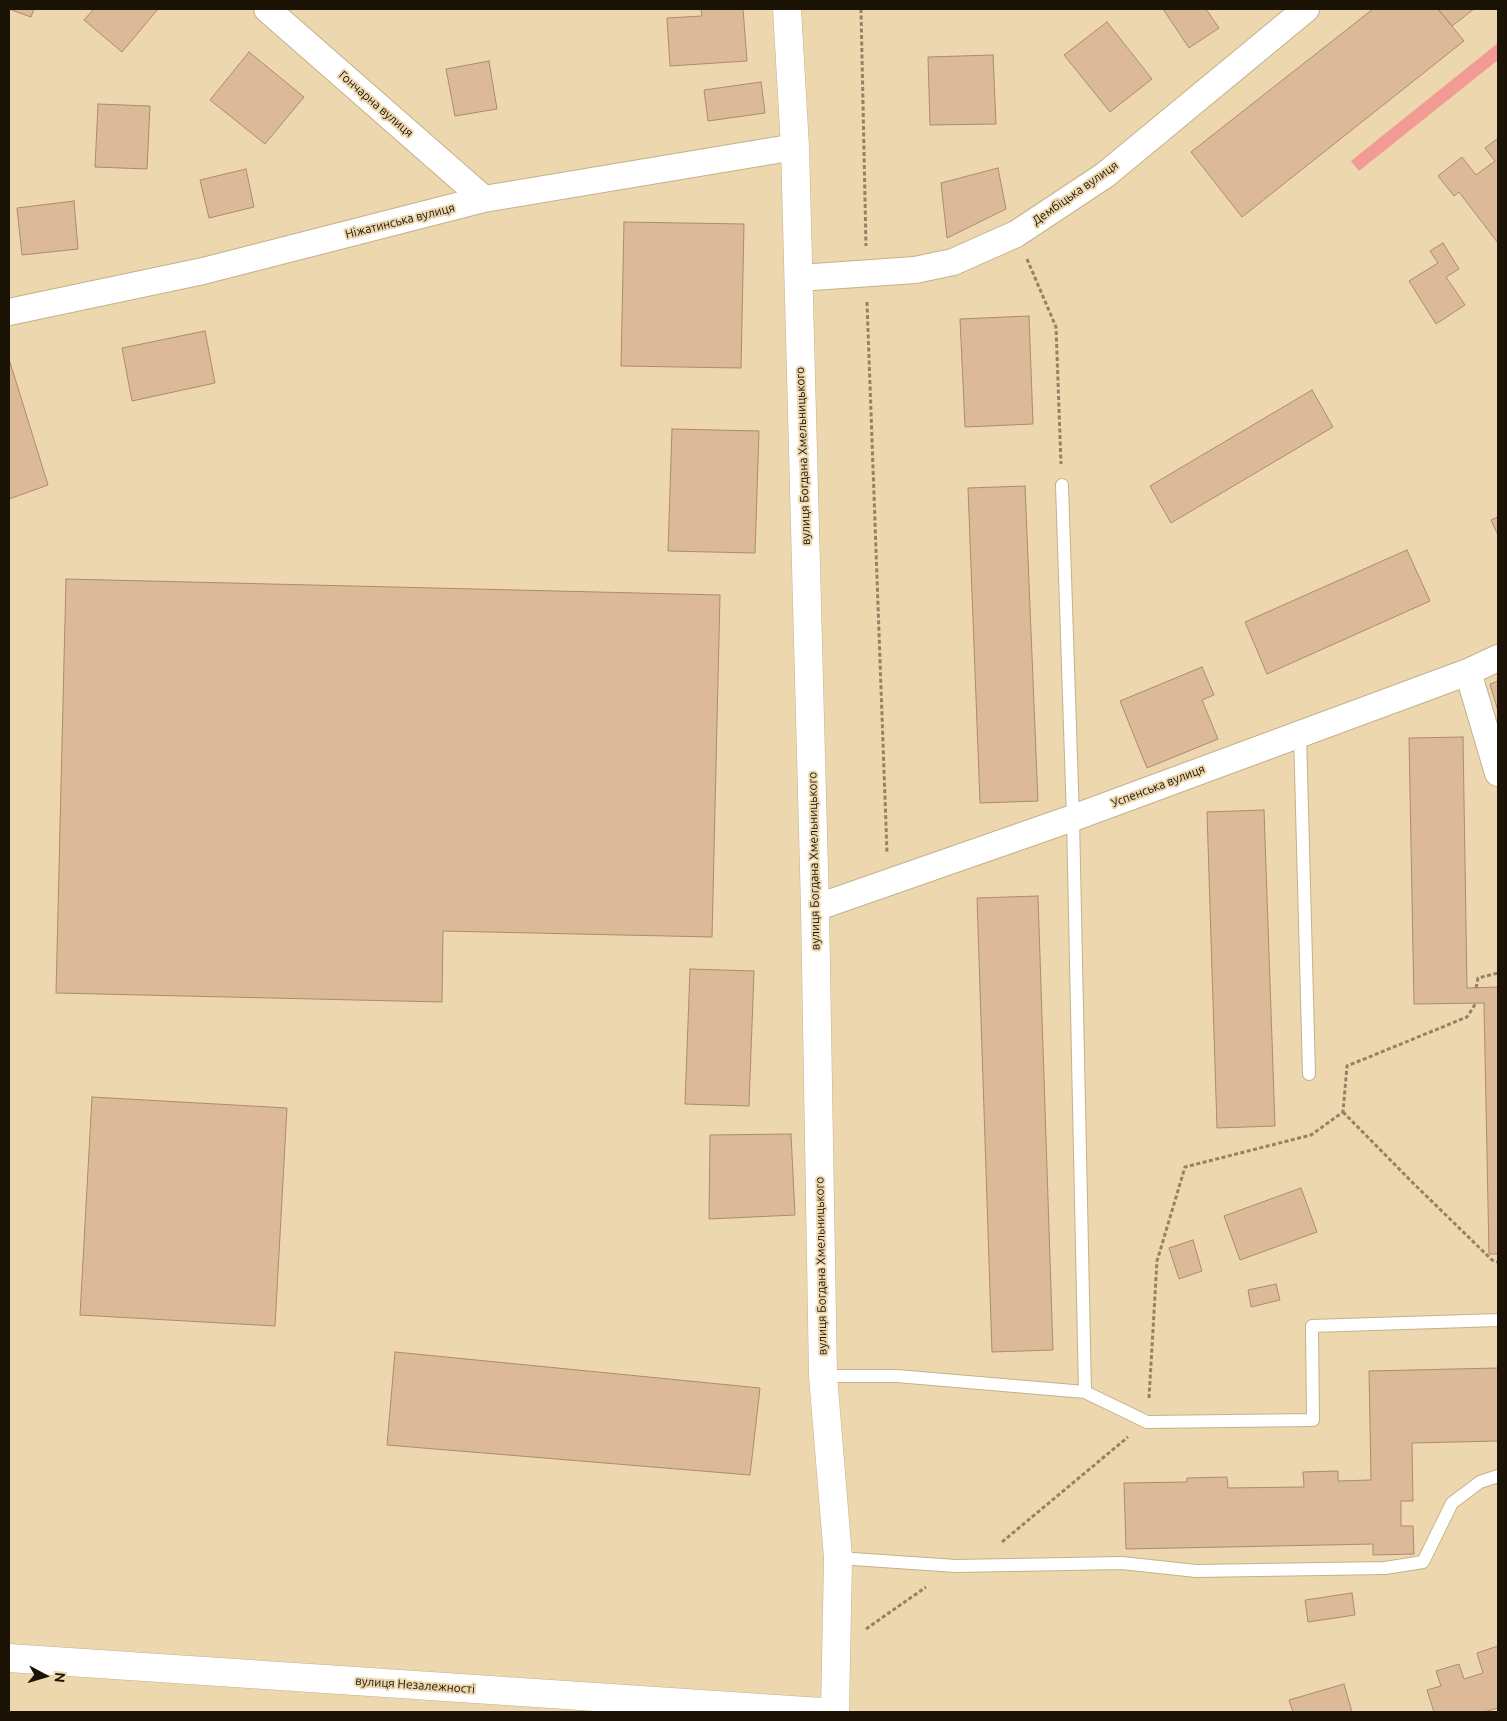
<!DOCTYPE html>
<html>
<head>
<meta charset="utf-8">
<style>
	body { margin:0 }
	#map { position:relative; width:1507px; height:1721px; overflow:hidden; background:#ecd7ae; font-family:Ubuntu,sans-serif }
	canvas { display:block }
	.frame { position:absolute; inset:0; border:10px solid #1b1305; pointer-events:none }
	.north { position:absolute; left:20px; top:1651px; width:50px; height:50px; -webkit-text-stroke:4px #ecd7ae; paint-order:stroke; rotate:96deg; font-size:14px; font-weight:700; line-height:20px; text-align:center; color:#1b1305 }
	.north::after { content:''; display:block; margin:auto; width:18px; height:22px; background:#1b1305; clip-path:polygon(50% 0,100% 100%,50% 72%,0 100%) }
</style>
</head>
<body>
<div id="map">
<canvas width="1507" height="1721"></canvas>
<div class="frame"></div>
<div class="north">N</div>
</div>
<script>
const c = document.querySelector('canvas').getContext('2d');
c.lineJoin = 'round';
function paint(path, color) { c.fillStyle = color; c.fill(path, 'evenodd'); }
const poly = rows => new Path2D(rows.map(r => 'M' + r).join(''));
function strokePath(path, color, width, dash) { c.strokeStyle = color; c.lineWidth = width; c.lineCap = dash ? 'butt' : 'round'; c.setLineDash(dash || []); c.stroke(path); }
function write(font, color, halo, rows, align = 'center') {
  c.font = font + ' Ubuntu,sans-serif'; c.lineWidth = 4; c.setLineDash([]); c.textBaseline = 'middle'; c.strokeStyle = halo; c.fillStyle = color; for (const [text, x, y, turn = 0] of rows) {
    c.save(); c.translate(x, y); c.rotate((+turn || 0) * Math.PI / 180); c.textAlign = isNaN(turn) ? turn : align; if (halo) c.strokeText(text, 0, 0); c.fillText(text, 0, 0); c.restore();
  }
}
const green = poly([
	[1498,43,1498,60,1359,171,1351,161]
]);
const building = poly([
	[9,9,34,9,31,17,9,9],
	[94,9,158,9,122,52,84,20,94,9],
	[701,9,743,9,747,61,670,66,667,18,702,16,701,9],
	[1163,9,1206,9,1219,28,1189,48,1163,9],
	[1373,9,1438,9,1464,41,1242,217,1191,152,1373,9],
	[1438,9,1474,9,1452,26,1438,9],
	[1107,22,1152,79,1110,112,1064,55,1107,22],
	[249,52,304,97,265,144,210,100,249,52],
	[993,55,996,124,930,125,928,57,993,55],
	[489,61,497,109,455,116,446,69,489,61],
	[761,82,765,113,708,121,704,90,761,82],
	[98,104,150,106,147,169,95,167,98,104],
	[1498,138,1498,243,1459,192,1454,196,1438,176,1462,157,1476,175,1495,161,1485,148,1498,138],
	[998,168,1006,209,947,238,941,183,998,168],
	[246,169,254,207,209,218,200,180,246,169],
	[74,201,78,249,22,255,17,208,74,201],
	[624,222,744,224,741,368,621,366,624,222],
	[1443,243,1459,269,1446,277,1465,305,1436,324,1409,281,1438,263,1430,251,1443,243],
	[1029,316,1033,424,965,427,960,319,1029,316],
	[205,331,215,383,132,401,122,348,205,331],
	[9,359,48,485,9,499,9,359],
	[1312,390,1333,427,1171,523,1150,486,1312,390],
	[672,429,759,431,755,553,668,551,672,429],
	[1025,486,1038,801,980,803,968,488,1025,486],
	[1498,517,1498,535,1491,520,1498,517],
	[1407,550,1430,601,1267,674,1245,622,1407,550],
	[66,579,720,595,712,937,443,931,442,1002,56,993,66,579],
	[1202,667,1214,695,1202,700,1218,739,1147,768,1120,701,1202,667],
	[1498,681,1498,711,1490,684,1498,681],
	[1463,737,1467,988,1498,987,1498,1254,1489,1254,1484,1003,1414,1004,1409,738,1463,737],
	[1264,810,1275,1126,1217,1128,1207,812,1264,810],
	[1038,896,1053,1350,992,1352,977,898,1038,896],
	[690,969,754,971,749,1106,685,1104,690,969],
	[92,1097,287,1108,275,1326,80,1315,92,1097],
	[791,1134,795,1215,709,1219,710,1135,791,1134],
	[1301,1188,1317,1232,1240,1260,1224,1216,1301,1188],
	[1193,1240,1202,1271,1179,1279,1169,1248,1193,1240],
	[1276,1284,1280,1300,1251,1307,1248,1290,1276,1284],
	[395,1352,760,1388,750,1475,387,1445,395,1352],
	[1498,1368,1498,1441,1412,1443,1413,1501,1401,1501,1401,1526,1413,1526,1414,1554,1373,1555,1373,1544,1126,1549,1124,1483,1187,1482,1187,1478,1227,1477,1228,1488,1304,1487,1303,1472,1338,1471,1338,1481,1371,1480,1369,1371,1498,1368],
	[1352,1593,1355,1615,1308,1622,1305,1600,1352,1593],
	[1498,1646,1498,1708,1484,1712,1434,1712,1427,1690,1441,1686,1436,1671,1459,1664,1464,1679,1483,1673,1477,1653,1498,1646],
	[1344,1684,1352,1712,1293,1712,1289,1700,1344,1684]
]);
const path = poly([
	[861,9,866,246],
	[1027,259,1056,327,1061,464],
	[867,302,887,853],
	[1476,988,1478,978,1498,973],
	[1343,1112,1411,1181,1492,1260,1498,1262],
	[1149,1398,1157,1261,1185,1167,1311,1135,1343,1112,1347,1066,1467,1017,1476,1003],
	[1002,1542,1128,1437],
	[866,1629,926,1587]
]);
const service = poly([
	[1062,485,1073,818,1085,1392],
	[1300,733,1309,1074],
	[823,1376,897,1376,1085,1392,1147,1422,1313,1420,1312,1326,1498,1320],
	[838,1558,956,1566,1122,1563,1196,1571,1385,1568,1423,1562,1452,1503,1480,1482,1498,1476]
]);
const minor = poly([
	[267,9,484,199],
	[799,278,915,270,953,262,1016,234,1105,175,1306,9],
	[9,312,203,271,484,199,795,147],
	[1468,672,1498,773],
	[815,908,1073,818,1468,672,1498,658]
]);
const tertiary = poly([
	[787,9,795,147,815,908,823,1376,838,1558,835,1712],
	[9,1658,821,1712]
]);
const streetNames = [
	["Гончарна вулиця",376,104,41],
	["Дембіцька вулиця",1075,193,-35],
	["Ніжатинська вулиця",400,221,-14],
	["вулиця Богдана Хмельницького",803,456,-92],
	["Успенська вулиця",1158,786,-21],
	["вулиця Богдана Хмельницького",814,861,-91],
	["вулиця Богдана Хмельницького",821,1266,-91],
	["вулиця Незалежності",415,1685,4]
];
paint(green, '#f29b95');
paint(building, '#dcb999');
strokePath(building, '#ac8b6d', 1);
strokePath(service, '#c5b189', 14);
strokePath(minor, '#c5b189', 28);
strokePath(tertiary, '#c5b189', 29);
strokePath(path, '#938366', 3, [4, 2.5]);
strokePath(service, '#fff', 12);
strokePath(minor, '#fff', 26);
strokePath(tertiary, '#fff', 28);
write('12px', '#1b1305', '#ecd7ae', streetNames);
</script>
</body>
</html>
